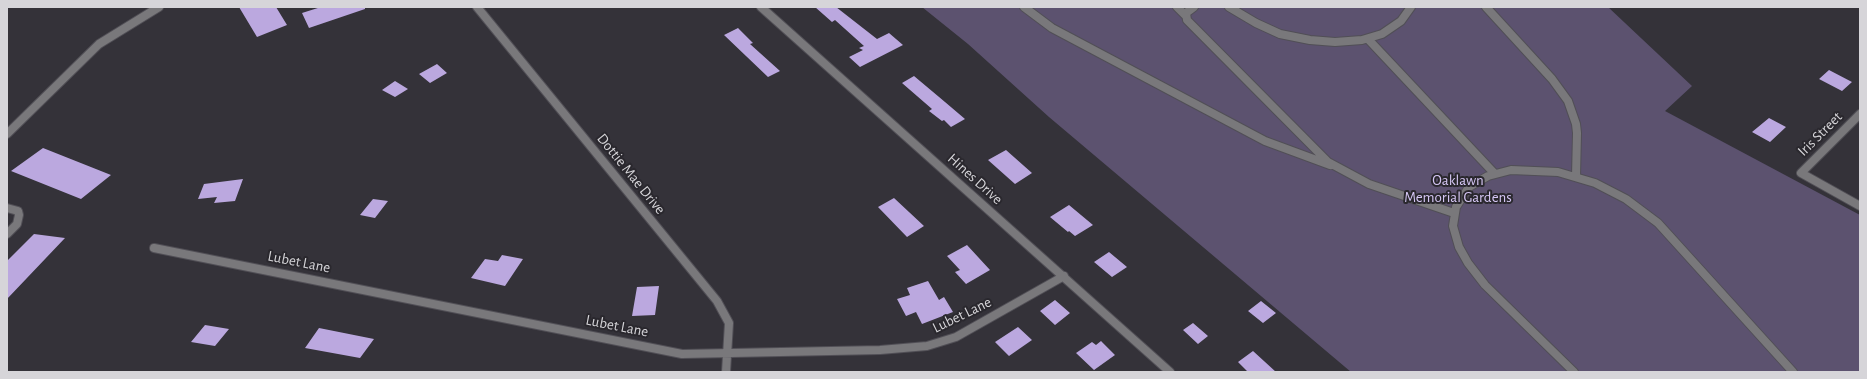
<!DOCTYPE html>
<html>
<head>
<meta charset="utf-8">
<style>
	body { margin:0 }
	#map { position:relative; width:1867px; height:379px; overflow:hidden; background:#343239; font-family:"Alegreya Sans",sans-serif }
	canvas { display:block }
	.frame { position:absolute; inset:0; border:8px solid #d6d5d9; pointer-events:none }
</style>
</head>
<body>
<div id="map">
<canvas width="1867" height="379"></canvas>
<div class="frame"></div>
</div>
<script>
const c = document.querySelector('canvas').getContext('2d');
c.lineJoin = 'round';
function paint(path, color) { c.fillStyle = color; c.fill(path, 'evenodd'); }
const poly = rows => new Path2D(rows.map(r => 'M' + r).join(''));
function strokePath(path, color, width, dash) { c.strokeStyle = color; c.lineWidth = width; c.lineCap = dash ? 'butt' : 'round'; c.setLineDash(dash || []); c.stroke(path); }
function write(font, color, halo, rows, align = 'center') {
  c.font = font + ' "Alegreya Sans",sans-serif'; c.lineWidth = 4; c.setLineDash([]); c.textBaseline = 'middle'; c.strokeStyle = halo; c.fillStyle = color; for (const [text, x, y, turn = 0] of rows) {
    c.save(); c.translate(x, y); c.rotate((+turn || 0) * Math.PI / 180); c.textAlign = isNaN(turn) ? turn : align; if (halo) c.strokeText(text, 0, 0); c.fillText(text, 0, 0); c.restore();
  }
}
const green = poly([
	[922,7,1608,7,1692,86,1665,111,1860,215,1860,372,1351,372,1049,117,968,44]
]);
const building = poly([
	[239,7,276,7,287,25,257,37],
	[321,7,365,7,365,9,309,28,302,13],
	[815,7,836,7,877,39,889,33,903,45,860,67,849,57,863,50,859,48,864,46,835,20,832,22],
	[738,28,753,43,750,44,780,71,768,77,724,35],
	[437,64,447,73,430,83,419,74],
	[1829,70,1852,82,1842,91,1819,79],
	[914,76,945,102,965,119,951,127,944,120,942,121,929,111,932,109,902,83],
	[395,81,408,89,395,97,382,90],
	[1769,118,1786,127,1770,142,1752,132],
	[43,148,111,175,81,199,11,171],
	[1006,150,1032,173,1015,184,988,160],
	[243,179,235,201,214,203,217,197,198,199,204,184],
	[894,198,924,226,907,237,878,207],
	[373,199,388,201,375,218,360,215],
	[1069,205,1093,225,1075,236,1069,231,1068,232,1050,217],
	[34,234,65,238,7,299,7,261],
	[967,245,990,270,966,284,955,272,960,270,947,256],
	[1109,252,1127,267,1112,277,1094,262],
	[502,255,523,259,505,286,471,278,485,259,498,261],
	[928,281,939,300,944,297,953,312,922,324,916,312,906,316,897,299,910,295,907,288],
	[659,286,655,315,632,316,637,287],
	[1055,300,1070,313,1055,325,1040,311],
	[1261,301,1276,313,1263,323,1248,311],
	[1193,323,1208,336,1198,344,1183,330],
	[205,325,229,329,215,346,191,342],
	[1018,327,1032,340,1009,356,995,342],
	[319,328,374,339,360,358,305,348],
	[1101,341,1115,355,1094,370,1076,353,1092,342,1096,345],
	[1253,351,1276,372,1248,372,1238,362]
]);
const lane = poly([
	[1024,7,1052,28,1265,141,1330,165],
	[1177,7,1186,16],
	[1194,7,1186,13,1187,20,1328,162,1369,184,1454,213],
	[1229,7,1256,23,1280,34,1310,40,1335,42,1362,40,1382,34,1401,21,1411,7],
	[1486,7,1552,79,1568,101,1576,124,1577,133,1576,176],
	[1368,39,1494,173],
	[7,208,18,211,19,215,17,224,7,234],
	[1574,372,1485,285,1468,263,1459,247,1453,226,1456,207,1469,187,1488,176,1511,170,1558,172,1595,183,1626,199,1658,223,1793,372]
]);
const street = poly([
	[477,7,717,301,729,323,726,372],
	[761,7,1170,372],
	[1860,114,1801,173,1860,206],
	[7,134,99,44,159,7],
	[154,248,682,354,880,350,927,346,956,337,1064,276]
]);
const streetNames = [
	["Iris Street",1820,134,-45],
	["Dottie Mae Drive",631,174,51],
	["Hines Drive",975,179,42],
	["Lubet Lane",299,262,11],
	["Lubet Lane",962,315,-26],
	["Lubet Lane",617,326,11]
];
const parkNames = [
	["Oaklawn",1458,180],
	["Memorial Gardens",1458,197]
];
paint(green, '#5c526f');
paint(building, '#bba8df');
strokePath(lane, '#514f56', 10);
strokePath(street, '#514f56', 10);
strokePath(lane, '#79787b', 8);
strokePath(street, '#79787b', 8);
write('15px', '#d6d5d9', '#2a282e', streetNames);
write('15px', '#d6c7f5', '#2a282e', parkNames);
</script>
</body>
</html>
